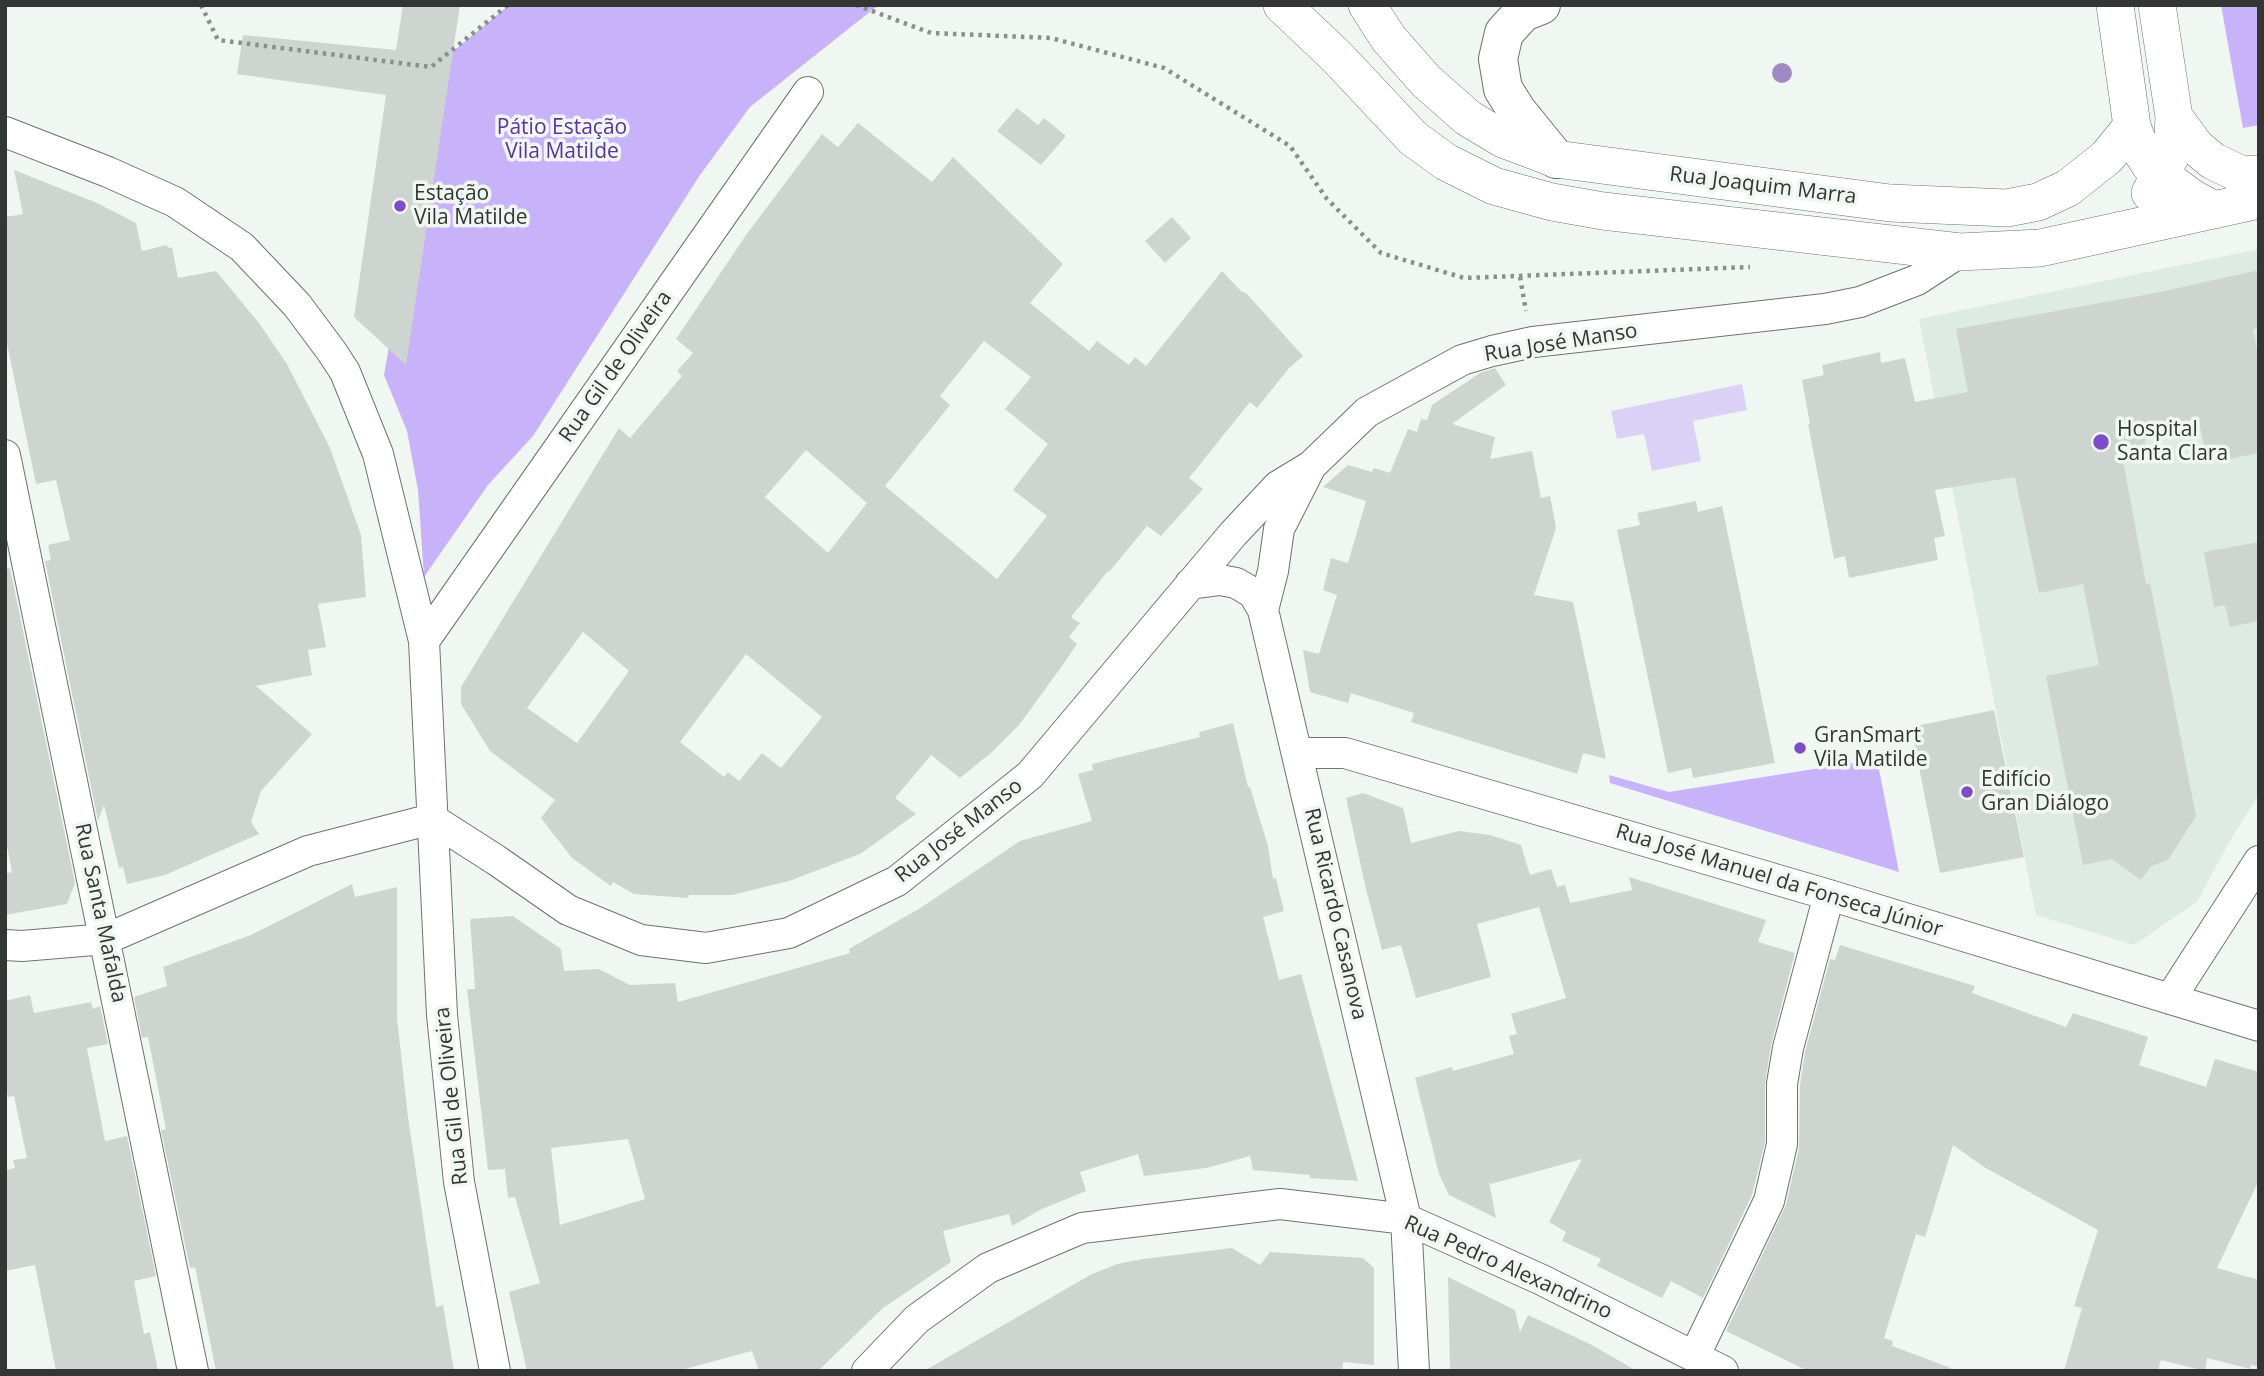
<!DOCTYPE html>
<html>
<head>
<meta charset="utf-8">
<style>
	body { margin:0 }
	#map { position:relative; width:2264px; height:1376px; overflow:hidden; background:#f0f7f3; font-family:"Open Sans",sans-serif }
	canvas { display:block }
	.frame { position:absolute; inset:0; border:7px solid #343635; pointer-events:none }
</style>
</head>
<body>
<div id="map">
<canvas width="2264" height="1376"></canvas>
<div class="frame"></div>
</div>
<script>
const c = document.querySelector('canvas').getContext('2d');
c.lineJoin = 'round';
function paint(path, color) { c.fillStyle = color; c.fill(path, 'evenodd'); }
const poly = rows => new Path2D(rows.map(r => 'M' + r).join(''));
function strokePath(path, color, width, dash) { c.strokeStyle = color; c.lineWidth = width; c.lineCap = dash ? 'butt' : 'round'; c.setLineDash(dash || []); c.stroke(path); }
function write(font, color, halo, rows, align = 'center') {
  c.font = font + ' "Open Sans",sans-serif'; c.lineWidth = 7; c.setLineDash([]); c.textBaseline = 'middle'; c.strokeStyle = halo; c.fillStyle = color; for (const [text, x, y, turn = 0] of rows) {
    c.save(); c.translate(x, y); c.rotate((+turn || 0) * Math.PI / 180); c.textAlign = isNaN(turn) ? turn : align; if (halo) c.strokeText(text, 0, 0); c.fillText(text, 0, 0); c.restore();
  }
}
const built = poly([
	[2259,249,2259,794,2227,846,2197,902,2134,945,2036,915,1919,319]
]);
const green = poly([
	[509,5,876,7,750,107,700,175,533,436,488,485,424,577,418,490,407,431,384,375,439,63],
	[2221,5,2259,5,2259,125,2243,128],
	[1877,759,1899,872,1610,783,1609,775,1669,792]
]);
const water = poly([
	[1742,384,1747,410,1693,421,1701,461,1652,471,1644,434,1617,439,1611,411]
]);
const building = poly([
	[403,5,460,5,406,365,354,317,386,95,237,74,243,35,396,50],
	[1017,108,1038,125,1044,118,1066,136,1041,165,997,131],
	[858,123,932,182,953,157,1063,264,1030,303,1089,351,1097,341,1129,365,1135,357,1146,366,1222,271,1241,291,1247,294,1303,356,1289,368,1257,408,1250,402,1189,478,1203,489,1161,536,1147,526,1109,572,1108,571,1071,617,1080,623,1069,637,1077,644,1062,666,1019,725,992,752,960,778,931,755,895,798,916,814,860,854,789,881,732,895,689,895,688,898,634,894,613,882,611,886,572,858,541,818,555,800,490,751,461,704,461,687,619,428,630,438,682,376,677,371,693,353,676,339,746,235,822,134,838,147],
	[984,341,1031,377,1005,409,1048,444,1013,490,1047,516,997,579,885,486,950,405,940,396],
	[806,450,867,503,828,553,765,497],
	[583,632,629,671,577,743,527,708],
	[746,654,822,717,781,768,762,753,739,781,728,772,724,777,680,742],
	[14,170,97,203,136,223,142,251,167,245,168,248,172,247,178,278,216,271,259,323,287,364,330,448,361,535,366,597,318,604,326,647,308,650,312,675,256,686,312,734,261,791,251,822,259,834,165,875,127,884,123,867,119,868,104,805,98,821,45,561,51,560,48,545,70,540,56,480,36,484,5,334,5,217,23,214],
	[1172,217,1191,238,1165,263,1145,241],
	[2259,270,2259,328,2253,329,2259,360,2259,453,2208,463,2199,423,2144,434,2146,445,2121,450,2146,584,2150,583,2196,816,2168,860,2151,866,2141,880,2112,859,2083,865,2046,676,2099,665,2083,584,2039,593,2015,477,1935,490,1945,536,1934,538,1938,560,1849,578,1845,556,1834,559,1808,424,1810,424,1802,380,1824,375,1822,365,1880,352,1881,363,1905,358,1915,402,1968,392,1956,329,2155,293],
	[1495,368,1506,385,1452,424,1495,437,1490,459,1532,451,1541,498,1550,496,1556,528,1534,595,1573,602,1606,759,1583,753,1577,774,1411,722,1414,713,1351,693,1348,703,1310,692,1303,650,1319,654,1337,595,1323,590,1331,558,1348,563,1366,501,1323,487,1348,465,1372,472,1374,468,1390,473,1408,429,1417,432,1421,419,1427,420,1432,405,1480,373],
	[1696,501,1698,512,1722,506,1775,763,1693,778,1691,768,1668,773,1617,530,1640,525,1637,513],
	[2259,542,2259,621,2230,627,2225,605,2214,607,2204,552],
	[10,568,75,883,67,904,5,915,5,874,12,872,5,836,5,569],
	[1994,710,2024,857,1940,873,1911,727],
	[1233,723,1248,787,1250,787,1268,846,1273,879,1276,878,1284,911,1263,917,1279,980,1301,974,1358,1181,1310,1178,1310,1175,1253,1170,1250,1156,1206,1168,1144,1176,1138,1154,1080,1172,1086,1191,1042,1209,1012,1226,1009,1214,943,1231,951,1262,883,1308,818,1371,759,1371,752,1351,677,1371,527,1371,509,1292,540,1283,515,1197,508,1198,505,1169,488,1170,467,989,475,989,470,919,513,916,561,949,564,971,599,969,630,985,675,983,678,1002,850,953,849,949,922,907,1020,841,1092,821,1078,774,1093,770,1092,764,1200,737,1199,732],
	[628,1139,645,1199,560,1225,551,1148],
	[1363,793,1403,808,1411,843,1459,831,1490,835,1521,845,1530,875,1551,869,1557,887,1565,885,1570,903,1632,890,1629,877,1766,920,1758,942,1795,953,1771,1045,1765,1084,1765,1142,1752,1195,1703,1298,1671,1281,1662,1298,1597,1266,1601,1259,1562,1241,1566,1232,1549,1222,1582,1159,1491,1184,1489,1182,1496,1218,1449,1195,1439,1174,1415,1078,1452,1067,1453,1071,1514,1054,1509,1036,1517,1034,1511,1014,1566,998,1539,907,1477,924,1491,977,1416,998,1401,945,1382,950,1366,889,1346,798],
	[352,884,355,897,397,887,397,1018,408,1117,436,1307,443,1305,454,1371,216,1371,195,1267,190,1268,161,1130,166,1129,148,1037,142,1038,134,997,167,986,163,967,251,935],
	[1840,945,1975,986,1972,993,2066,1027,2073,1013,2148,1037,2139,1065,2206,1087,2215,1059,2259,1072,2259,1180,2217,1268,2259,1280,2259,1367,2251,1365,2250,1369,2207,1358,2205,1371,2161,1360,2158,1371,2064,1371,2082,1308,2074,1306,2098,1230,1984,1167,1953,1145,1925,1237,1916,1234,1884,1338,1893,1341,1892,1346,1951,1368,1950,1371,1808,1371,1726,1331,1786,1205,1799,1148,1800,1085,1805,1052,1830,959,1835,960],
	[30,995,34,1013,91,1002,93,1009,100,1006,108,1044,87,1048,105,1141,127,1136,156,1276,134,1281,144,1334,150,1332,158,1371,56,1371,35,1265,5,1271,5,1170,15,1168,13,1160,27,1158,14,1096,8,1097,5,1082,5,1001],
	[1232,1248,1260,1265,1270,1252,1363,1258,1374,1268,1374,1365,1343,1362,1342,1371,924,1371,1090,1275,1117,1264,1143,1259],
	[1448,1277,1515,1310,1520,1332,1528,1315,1590,1344,1637,1371,1450,1371]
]);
const path = poly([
	[201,5,218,40,431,67,508,5],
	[856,5,931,33,1051,38,1164,68,1290,146,1327,199,1381,253,1464,278,1750,267],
	[1520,277,1526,311]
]);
const minor = poly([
	[5,132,108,172,175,202,242,247,297,305,332,352,345,372,378,454,424,641,442,1015,459,1182,495,1371],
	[5,455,193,1371],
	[1311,466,1279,529,1273,571,1263,610,1406,1219,1414,1371],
	[1190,584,1220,580,1236,583,1253,593,1263,610],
	[424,641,808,92],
	[1297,753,1345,753,1829,895,2259,1026],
	[432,819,496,860,568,910,641,940,706,948,789,933,897,881,1030,775,1233,534,1278,486,1311,466,1367,412,1462,360,1492,351,1533,342,1825,309,1860,302,1917,280,1960,252],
	[5,945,22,946,106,939,308,851,432,819],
	[2170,999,2259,861],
	[1695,1355,1769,1201,1782,1144,1782,1084,1788,1048,1829,895],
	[867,1371,917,1319,988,1268,1082,1228,1280,1204,1406,1219,1542,1280,1723,1371]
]);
const tertiary = poly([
	[1282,5,1337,57,1413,138,1446,162,1494,186,1552,202,1603,211,1960,252,2040,248,2259,200],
	[1367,5,1389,39,1426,81,1468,118,1503,139,1556,159,1890,203,2007,208,2038,202,2068,188,2107,157,2132,126],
	[2115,5,2132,126,2141,151,2150,165,2161,175,2192,198,2214,210],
	[2174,117,2196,147,2213,161,2242,175,2259,174],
	[2150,193,2170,157,2173,136,2174,117,2157,5]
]);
const trunk = poly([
	[1541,5,1523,12,1504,33,1498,59,1503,89,1517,111,1556,159]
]);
const trees = [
	[1782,73]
];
const markers = [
	[400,206,7,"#7c4dc6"],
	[2101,442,9,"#7c4dc6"],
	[1800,748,7,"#7c4dc6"],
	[1967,792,7,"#7c4dc6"]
];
const parkNames = [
	["Pátio Estação",562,128],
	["Vila Matilde",562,152]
];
const streetNames = [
	["Rua Joaquim Marra",1763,186,7],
	["Rua José Manso",1561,343,-9],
	["Rua Gil de Oliveira",616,367,-55],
	["Rua José Manso",959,831,-38],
	["Rua José Manuel da Fonseca Júnior",1779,881,17],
	["Rua Santa Mafalda",100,913,78],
	["Rua Ricardo Casanova",1335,914,77],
	["Rua Gil de Oliveira",452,1096,-96],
	["Rua Pedro Alexandrino",1508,1268,24]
];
const poiNames = [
	["Estação",414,194],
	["Vila Matilde",414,218],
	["Hospital",2117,430],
	["Santa Clara",2117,454],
	["GranSmart",1814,736],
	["Vila Matilde",1814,760],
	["Edifício",1981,780],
	["Gran Diálogo",1981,804]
];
paint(built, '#ddebe3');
paint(green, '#c8b3fb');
paint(water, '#dbd1f6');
paint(building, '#ced5d1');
strokePath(minor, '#6d7370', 32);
strokePath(tertiary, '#6d7370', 38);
strokePath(trunk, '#6d7370', 40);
strokePath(path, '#8a8f8c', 4.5, [3.5, 5]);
strokePath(minor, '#fff', 30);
strokePath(tertiary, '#fff', 37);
strokePath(trunk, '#fff', 38);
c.fillStyle = '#9f8bc2';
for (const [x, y] of trees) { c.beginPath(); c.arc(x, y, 10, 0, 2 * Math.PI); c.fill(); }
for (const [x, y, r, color] of markers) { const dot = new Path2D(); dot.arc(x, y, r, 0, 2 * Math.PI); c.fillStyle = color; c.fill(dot); strokePath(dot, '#f0f7f3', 2.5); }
write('21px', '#5c339a', '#f0f7f3', parkNames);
write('21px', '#343635', '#f0f7f3', streetNames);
write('21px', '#343635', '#f0f7f3', poiNames, 'left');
</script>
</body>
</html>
